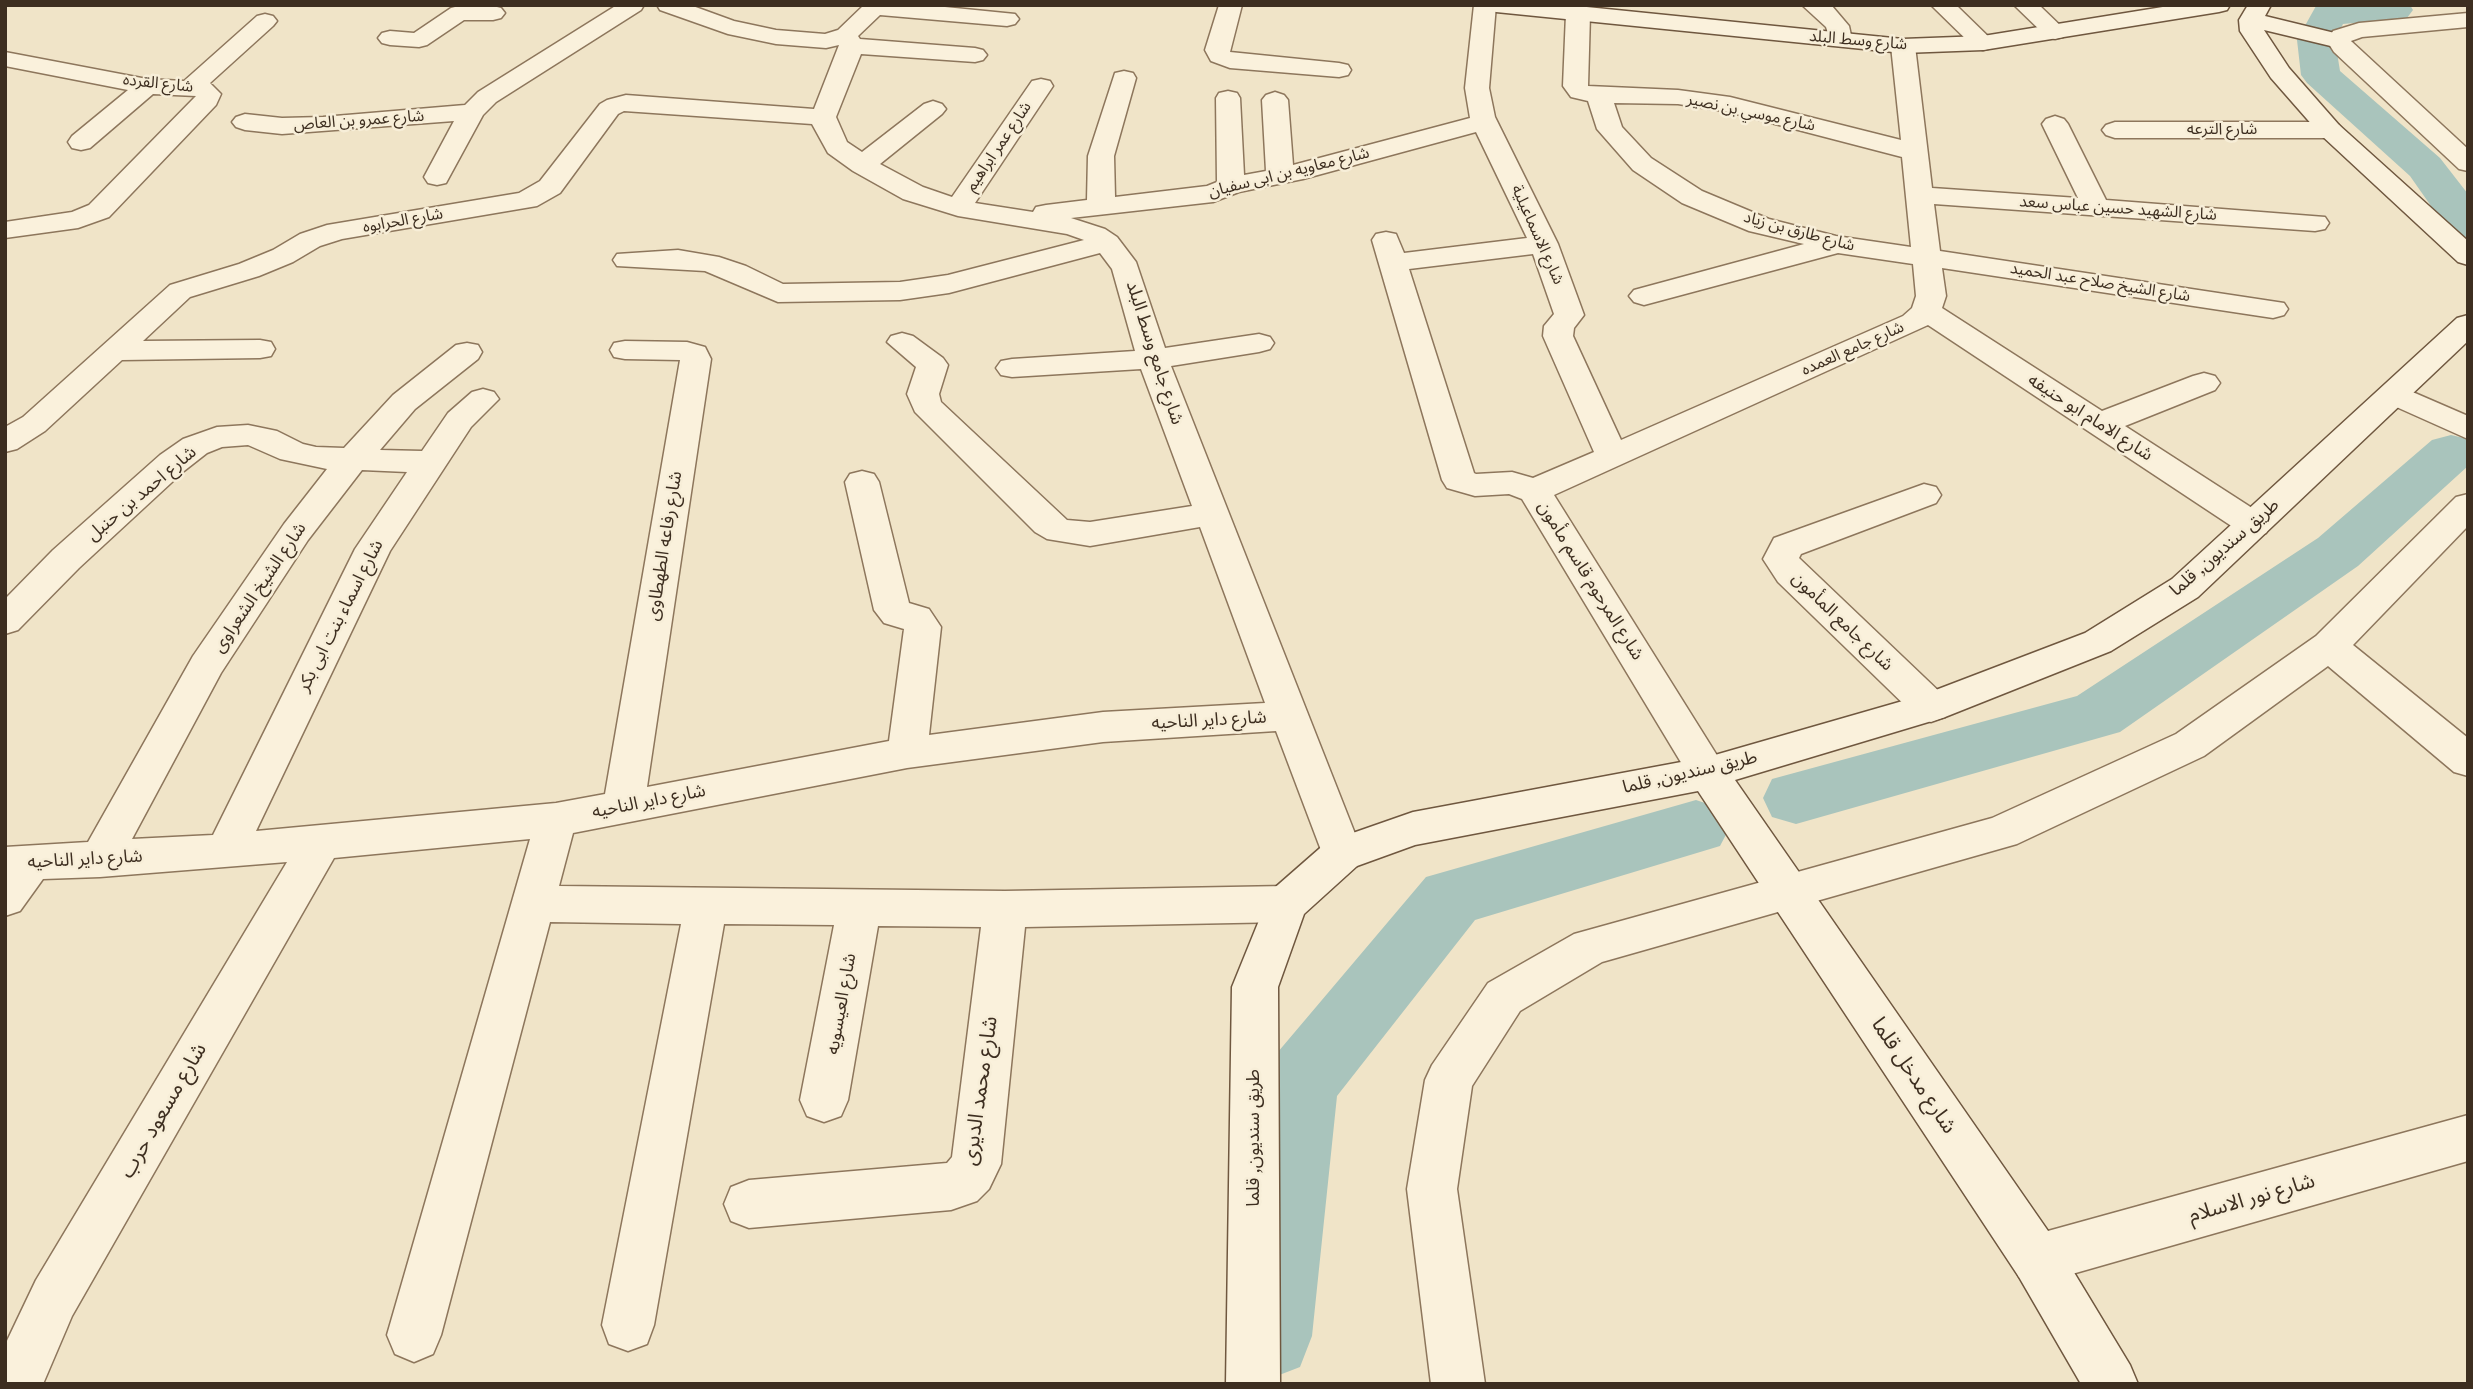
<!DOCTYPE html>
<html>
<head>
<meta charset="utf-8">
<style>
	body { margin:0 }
	#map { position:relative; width:2473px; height:1389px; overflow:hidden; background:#f0e4c8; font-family:"Source Serif 4",serif }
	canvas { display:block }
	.frame { position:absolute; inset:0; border:7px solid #3d2e20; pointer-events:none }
</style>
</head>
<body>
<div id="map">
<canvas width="2473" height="1389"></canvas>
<div class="frame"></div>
</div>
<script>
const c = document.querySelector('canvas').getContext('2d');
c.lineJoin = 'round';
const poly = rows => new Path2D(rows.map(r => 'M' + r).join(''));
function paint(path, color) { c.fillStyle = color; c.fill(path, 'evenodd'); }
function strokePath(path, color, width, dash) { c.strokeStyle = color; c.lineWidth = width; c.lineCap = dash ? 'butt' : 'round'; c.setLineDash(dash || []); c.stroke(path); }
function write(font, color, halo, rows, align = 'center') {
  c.font = font + ' "Source Serif 4","Noto Sans Arabic",serif'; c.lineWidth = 5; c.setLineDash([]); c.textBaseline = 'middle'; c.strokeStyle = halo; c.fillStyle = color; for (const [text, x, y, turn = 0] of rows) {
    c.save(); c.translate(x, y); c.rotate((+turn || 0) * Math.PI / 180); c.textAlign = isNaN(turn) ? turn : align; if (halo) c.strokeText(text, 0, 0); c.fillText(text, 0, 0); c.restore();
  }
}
const canal = poly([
	[2410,5,2413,10,2407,18,2343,24,2335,40,2340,71,2440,158,2468,194,2468,240,2452,236,2410,176,2307,83,2301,75,2297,40,2316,6,2410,5],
	[2451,435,2468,439,2468,466,2358,566,2120,732,1796,824,1772,817,1763,798,1772,779,2077,696,2318,538,2432,440,2451,435],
	[1696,800,1720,808,1730,827,1720,846,1475,920,1337,1096,1312,1336,1300,1367,1269,1379,1238,1367,1226,1336,1260,1084,1272,1059,1426,877,1696,800]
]);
const street = poly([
	[617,5,644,5,641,10,496,102,483,115,446,183,437,185,428,183,424,177,454,121,282,134,245,130,236,127,232,122,236,117,245,114,282,118,323,117,465,105,478,92,617,5],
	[657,5,690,5,734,21,776,30,825,34,838,30,864,5,925,5,1015,14,1019,19,1015,24,1007,26,880,15,858,36,860,39,975,48,983,50,987,55,983,60,975,62,861,54,836,117,847,142,862,152,924,104,933,101,942,104,946,109,942,114,880,164,923,187,952,197,1032,81,1041,79,1050,81,1053,86,975,203,1033,212,1036,207,1046,205,1087,200,1088,156,1115,73,1124,71,1133,73,1136,78,1114,156,1115,197,1207,186,1217,182,1216,98,1219,93,1228,91,1237,93,1240,98,1244,175,1266,171,1262,100,1266,95,1275,92,1284,95,1288,100,1293,165,1470,118,1465,88,1474,5,1496,5,1489,88,1495,117,1558,244,1584,315,1574,328,1573,336,1621,440,1903,316,1912,308,1916,296,1913,264,1838,253,1644,305,1634,302,1629,296,1634,290,1804,244,1749,231,1682,203,1633,170,1597,129,1588,101,1571,97,1563,86,1566,14,1570,9,1578,7,1586,9,1590,14,1588,86,1678,90,1730,97,1901,140,1891,46,1895,41,1911,41,1915,46,1932,188,2078,198,2042,124,2046,119,2055,116,2064,119,2068,124,2106,200,2325,217,2329,223,2325,229,2315,231,1934,204,1940,251,2284,303,2288,309,2284,315,2273,318,1942,268,1946,296,1942,308,2102,411,2193,376,2204,373,2215,376,2220,383,2215,390,2125,426,2266,517,2271,525,2266,533,2254,537,2242,533,1928,325,1554,495,1728,773,1722,784,1708,789,1694,784,1522,499,1509,494,1475,496,1447,488,1442,480,1372,240,1376,234,1386,232,1396,234,1404,253,1527,238,1476,132,1303,179,1239,192,1213,202,1071,218,1105,229,1117,237,1136,262,1165,348,1259,334,1270,337,1274,343,1270,349,1259,352,1171,366,1363,854,1357,866,1342,871,1327,866,1276,731,1103,742,907,768,573,833,559,886,1005,891,1286,886,1301,891,1308,904,1301,917,1286,922,1025,927,1001,1164,989,1189,977,1201,951,1210,749,1228,731,1221,724,1204,731,1187,749,1180,947,1163,952,1157,981,927,878,926,848,1100,841,1116,824,1122,807,1116,800,1100,834,925,724,924,654,1325,647,1344,628,1351,609,1344,602,1325,681,924,550,922,441,1335,433,1354,414,1362,395,1354,387,1335,530,839,334,858,72,1316,43,1384,5,1384,5,1345,36,1280,287,862,100,877,43,879,20,911,5,916,5,847,88,842,193,656,284,524,327,469,280,459,248,445,222,447,207,453,184,471,79,568,18,630,5,634,5,599,53,550,160,455,183,439,217,427,248,425,277,431,303,444,316,447,344,448,393,395,456,345,467,343,478,345,482,352,478,359,415,409,380,450,422,451,448,413,472,392,483,389,494,392,499,399,471,427,390,551,256,831,556,803,605,794,680,360,625,359,614,357,610,350,614,343,625,341,687,342,705,347,711,359,647,787,889,741,904,629,884,623,874,610,845,482,850,474,862,471,874,474,879,482,909,603,929,609,941,627,929,735,1103,712,1265,703,1200,527,1090,546,1047,539,1035,532,915,412,907,394,916,367,887,342,891,336,902,333,913,336,943,358,948,365,939,394,941,402,1067,520,1090,522,1192,506,1141,369,1012,377,1001,375,996,368,1001,361,1012,359,1135,351,1112,269,1100,253,949,293,900,300,778,302,705,271,617,266,613,260,617,254,678,250,719,257,746,266,783,284,900,282,948,275,1084,240,1067,234,958,216,903,199,853,171,828,153,812,124,624,111,618,114,560,193,537,206,342,239,320,246,293,262,259,276,190,297,143,341,260,340,271,342,275,349,271,356,260,358,122,360,45,431,17,449,5,452,5,427,23,417,170,285,239,264,273,250,300,234,327,225,519,193,540,181,600,104,607,100,626,95,814,109,839,45,826,48,776,44,728,34,660,10,657,5],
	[1614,103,1678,104,1729,112,1902,157,1911,247,1836,236,1769,219,1702,191,1651,158,1622,127,1614,103],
	[1533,254,1554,314,1544,326,1543,336,1594,452,1533,478,1512,472,1476,474,1474,473,1409,269,1533,254],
	[362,470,407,472,355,549,213,835,132,839,221,673,308,540,362,470],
	[1219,5,1242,5,1230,52,1339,63,1348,65,1351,70,1348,75,1339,77,1230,68,1211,61,1205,50,1219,5],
	[1802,5,1832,6,1849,26,1852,40,1848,45,1832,45,1826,27,1802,5],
	[1931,5,1956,5,1995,43,1991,48,1983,50,1975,48,1931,5],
	[2014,5,2039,5,2067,32,2063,37,2055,39,2047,37,2014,5],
	[459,6,493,6,501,8,505,13,501,18,493,20,464,20,427,45,419,47,390,45,382,43,378,38,382,33,390,31,414,33,451,8,459,6],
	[2468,13,2468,27,2362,37,2351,41,2468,149,2468,171,2459,169,2334,52,2327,41,2333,31,2359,23,2468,13],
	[265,14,273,16,277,21,273,26,210,83,221,94,216,105,109,217,78,228,5,238,5,222,72,212,89,205,196,96,153,94,90,148,81,150,72,148,68,142,72,136,128,90,5,66,5,52,147,79,184,81,257,16,265,14],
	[2115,122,2330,122,2339,125,2343,130,2339,135,2330,138,2115,138,2106,135,2102,130,2106,125,2115,122],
	[2394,384,2468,416,2468,439,2383,401,2378,394,2383,387,2394,384],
	[1924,484,1936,487,1941,495,1936,503,1801,554,1799,558,1945,697,1950,707,1945,717,1931,722,1917,717,1778,582,1763,559,1774,538,1924,484],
	[2468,494,2468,526,2353,645,2468,738,2468,776,2454,772,2328,666,2204,756,2017,844,1602,962,1520,1011,1472,1086,1457,1189,1485,1384,1431,1384,1407,1189,1425,1080,1432,1065,1488,983,1574,934,1992,818,2176,734,2316,636,2456,497,2468,494],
	[2468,1115,2468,1161,2037,1284,2019,1277,2011,1259,2019,1241,2037,1234,2468,1115]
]);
const secondary = poly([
	[1485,5,1567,5,1903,39,1983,36,2175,5,2230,5,2227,10,2219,12,1983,50,1903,53,1496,12,1488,10,1485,5],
	[2248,5,2271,5,2265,16,2347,36,2351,41,2347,46,2339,48,2264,30,2289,68,2339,125,2468,241,2468,265,2458,262,2321,135,2271,78,2240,31,2239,20,2248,5],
	[2468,315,2468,341,2198,597,2111,651,1945,717,1735,780,2055,1241,2130,1365,2138,1384,2081,1384,2019,1277,1698,791,1415,845,1357,866,1304,914,1278,987,1280,1384,1226,1384,1232,987,1271,891,1327,842,1413,812,1708,757,1920,696,2085,633,2172,579,2457,318,2468,315]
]);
const farStreetnames = [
	["شارع وسط البلد",1858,41,5],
	["شارع القرده",158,84,6],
	["شارع موسي بن نصير",1751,113,12],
	["شارع عمرو بن العاص",359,121,-4],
	["شارع الترعه",2222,130],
	["شارع عمر ابراهيم",999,147,-56],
	["شارع معاويه بن ابى سفيان",1289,173,-14],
	["شارع الشهيد حسين عباس سعد",2118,209,4],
	["شارع الحرابوه",403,221,-10],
	["شارع طارق بن زياد",1799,232,15],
	["شارع الاسماعيلية",1537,235,66],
	["شارع الشيخ صلاح عبد الحميد",2100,283,9],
	["شارع جامع العمده",1853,349,-24]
];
const streetNames = [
	["شارع جامع وسط البلد",1154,353,72],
	["شارع الامام ابو حنيفه",2090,418,33],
	["شارع احمد بن حنبل",142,494,-40],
	["شارع رفاعه الطهطاوى",665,546,-81],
	["طريق سنديون, قلما",2225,548,-41],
	["شارع المرحوم قاسم مأمون",1590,581,58],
	["شارع الشيخ الشعراوى",260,588,-56],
	["شارع اسماء بنت ابى بكر",341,616,-63],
	["شارع جامع المأمون",1842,622,44],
	["شارع داير الناحيه",1209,721,-3],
	["طريق سنديون, قلما",1690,773,-13],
	["شارع داير الناحيه",649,802,-11],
	["شارع داير الناحيه",85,860,-3],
	["شارع العيسويه",842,1004,-80],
	["طريق سنديون, قلما",1254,1138,-90]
];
const nearStreetnames = [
	["شارع مدخل قلما",1913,1076,56],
	["شارع محمد الديرى",981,1091,-82],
	["شارع مسعود حرب",164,1111,-60],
	["شارع نور الاسلام",2252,1199,-16]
];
paint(canal, '#a9c4bc');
strokePath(street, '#8d765c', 3);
strokePath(secondary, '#6f573f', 3);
paint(street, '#faf1dc');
paint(secondary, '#faf1dc');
write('16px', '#3d2e20', '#f7eed8', farStreetnames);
write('18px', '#3d2e20', '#f7eed8', streetNames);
write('21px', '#3d2e20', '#f7eed8', nearStreetnames);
</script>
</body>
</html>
